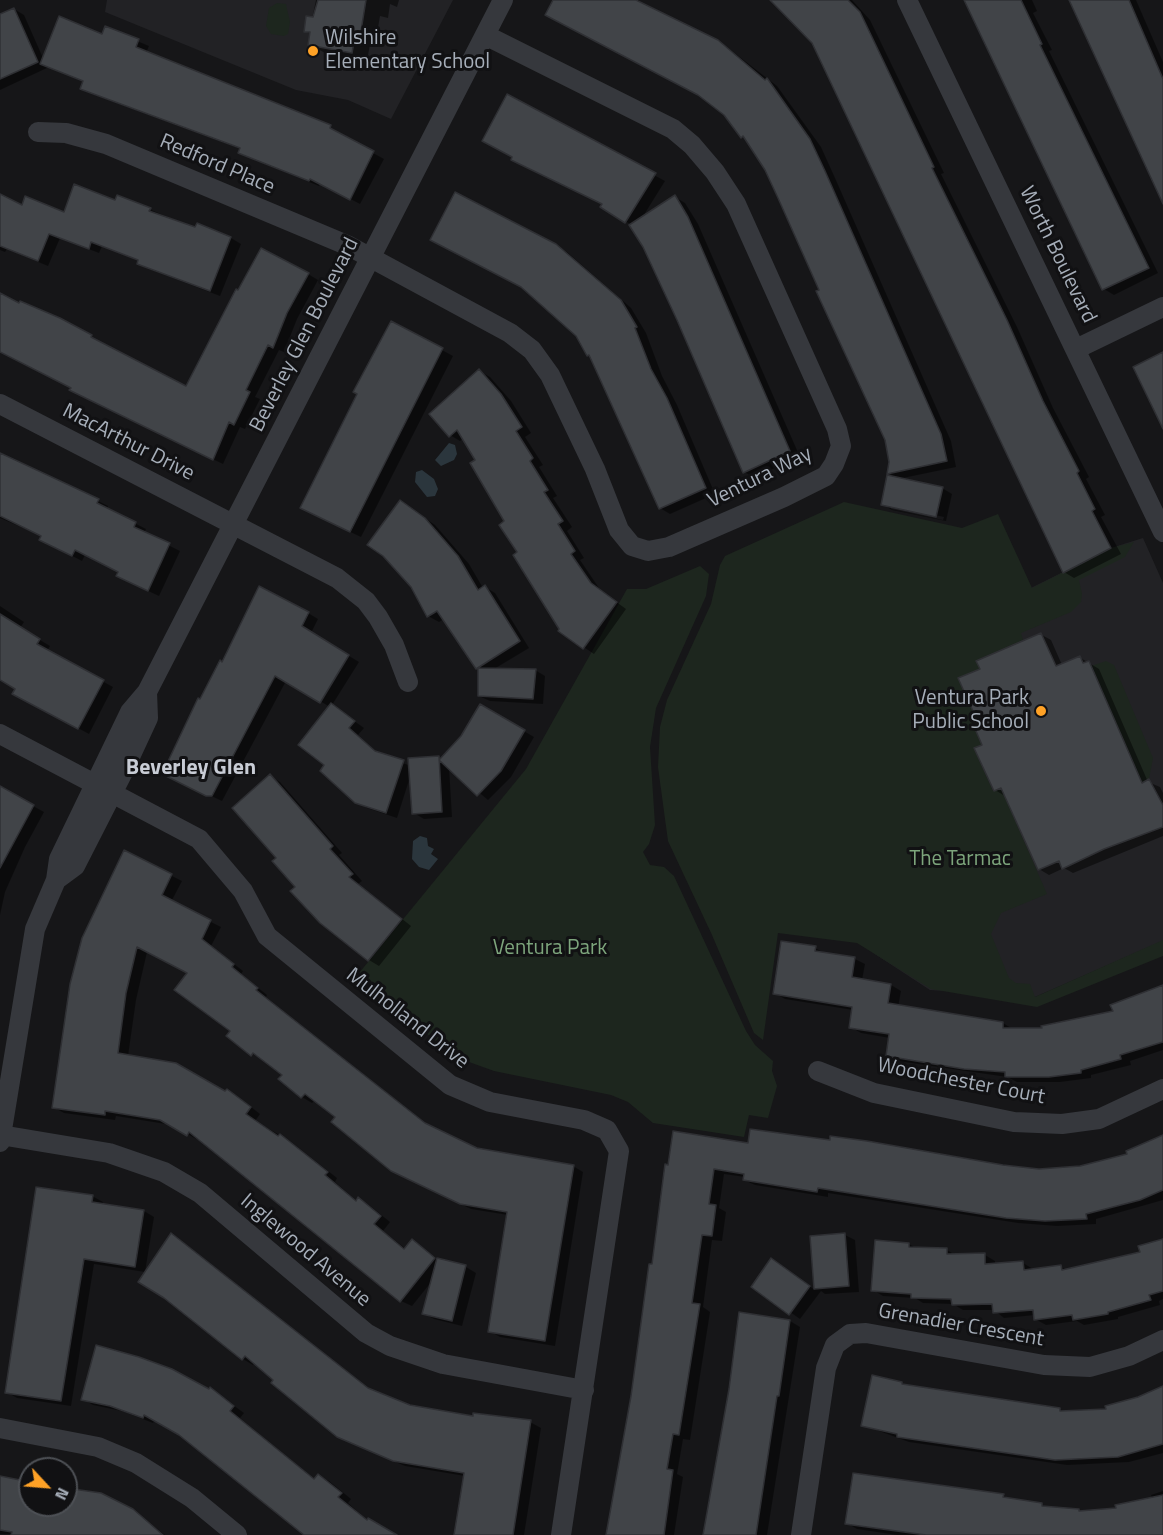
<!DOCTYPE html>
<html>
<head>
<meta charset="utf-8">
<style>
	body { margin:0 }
	#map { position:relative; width:1163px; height:1535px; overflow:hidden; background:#161618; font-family:"Titillium Web",sans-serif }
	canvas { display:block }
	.north { position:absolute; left:18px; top:1457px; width:60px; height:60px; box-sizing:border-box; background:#111113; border:2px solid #4d5055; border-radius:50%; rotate:116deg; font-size:16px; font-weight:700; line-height:24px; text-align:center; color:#a6aeb9 }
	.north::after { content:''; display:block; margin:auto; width:21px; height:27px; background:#ffa226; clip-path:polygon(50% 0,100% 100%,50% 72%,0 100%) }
</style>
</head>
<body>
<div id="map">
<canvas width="1163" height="1535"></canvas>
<div class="north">N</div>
</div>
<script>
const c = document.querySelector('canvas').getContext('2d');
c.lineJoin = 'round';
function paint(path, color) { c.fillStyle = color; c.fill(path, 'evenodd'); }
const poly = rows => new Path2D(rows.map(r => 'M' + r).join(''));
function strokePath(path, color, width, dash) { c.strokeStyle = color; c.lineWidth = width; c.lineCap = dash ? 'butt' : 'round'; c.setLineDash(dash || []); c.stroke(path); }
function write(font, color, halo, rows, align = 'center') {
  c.font = font + ' "Titillium Web",sans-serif'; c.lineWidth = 6; c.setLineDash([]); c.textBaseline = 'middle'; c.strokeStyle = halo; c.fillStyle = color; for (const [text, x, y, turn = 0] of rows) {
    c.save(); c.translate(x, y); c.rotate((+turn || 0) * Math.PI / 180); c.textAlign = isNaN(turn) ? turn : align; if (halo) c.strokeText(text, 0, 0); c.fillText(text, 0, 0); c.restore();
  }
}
const built = poly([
	[107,0,453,0,391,119,348,100,296,90,105,12],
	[1143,538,1163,583,1163,941,1035,997,930,990,875,954,930,646,1031,588,1111,548]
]);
const green = poly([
	[277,3,286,4,287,9,290,22,288,34,284,36,271,34,266,26,269,8],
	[844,502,962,528,998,514,1032,588,1111,548,1134,542,1125,557,1079,580,1082,594,1081,602,1071,612,1021,633,1023,640,977,660,980,669,958,678,978,722,973,725,982,745,974,749,993,791,1001,788,1047,894,1001,913,991,934,1009,978,1016,983,1030,984,1035,997,1163,940,1163,956,1037,1007,931,989,857,943,778,933,763,1040,754,1033,712,935,668,841,658,767,660,727,667,700,711,604,720,565,725,556],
	[700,566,709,574,706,596,656,708,650,747,655,825,649,844,643,852,650,865,664,867,674,876,746,1031,755,1045,773,1061,772,1071,777,1086,768,1118,749,1115,744,1137,653,1123,628,1102,611,1095,494,1071,458,1058,355,978,526,769,627,589,646,589],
	[1106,661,1114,665,1153,758,1149,779,1142,783,1091,666]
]);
const water = poly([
	[449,443,455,445,457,454,454,460,441,466,435,460],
	[422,470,434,479,438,489,435,496,427,497,415,482,416,472],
	[420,836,427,838,428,846,434,849,431,854,438,859,429,870,419,867,412,859,413,841]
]);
const shadow = poly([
	[316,0,399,0,397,7,390,4,388,18,380,16,375,45,370,44,367,61,325,53,309,44,311,34,305,31,312,19],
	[555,0,639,0,639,3,728,48,777,86,821,147,835,178,951,441,956,467,898,479,889,473,891,462,886,439,767,169,747,139,725,114,700,94],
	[771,0,852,0,870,20,944,173,941,174,1017,327,1053,408,1089,477,1086,479,1105,515,1101,517,1121,554,1074,578,1064,572,813,42],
	[965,0,1032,0,1037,11,1033,13,1052,50,1049,51,1158,273,1114,295,1104,289],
	[1071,0,1136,0,1163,62,1163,201],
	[14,9,24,15,43,58,103,36,106,28,149,46,146,53,330,127,340,133,340,135,384,159,360,204,320,183,319,186,250,158,240,152,241,149,92,94,82,88,84,82,49,67,0,90,0,16],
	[507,96,665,181,642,218,675,197,685,203,698,224,800,457,754,477,744,472,644,246,630,224,602,207,604,204,513,160],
	[0,195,23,207,65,214,148,218,151,210,196,229,231,238,241,244,220,296,149,269,138,263,139,261,102,246,99,253,60,238,48,266,7,249,5,252,0,250],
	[556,245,567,252,631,308,646,333,662,376,677,405,715,494,670,514,660,508,592,357,577,335],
	[308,274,318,280,297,319,284,352,279,350,255,397,260,399,245,429,240,427,223,464,81,396,72,388,0,351,0,294,20,305,60,320,187,388],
	[392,323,453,356,361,537,312,514],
	[479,371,490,377,511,401,531,433,525,437,543,465,539,467,557,496,553,498,572,527,567,531,584,558,580,560,601,591,626,609,594,654,560,631,519,553,477,460,464,438,460,441,450,435],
	[0,454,98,501,108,506,107,509,146,529,144,533,180,551,159,596,129,582,120,572,85,555,82,561,51,545,42,536,0,518],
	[942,488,952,494,946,521,892,510,882,504],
	[891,506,944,517,943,520,891,509],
	[400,501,435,525,469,564,483,588,485,587,495,593,529,648,494,669,535,670,545,676,543,704,490,701,479,696,480,669,444,619,439,622,428,616],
	[0,606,24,622,20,628,50,646,47,651,113,687,89,734,41,708,33,699,0,678],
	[308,613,318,619,311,633,359,662,332,705,364,728,358,735,380,755,411,766,438,758,442,759,463,737,481,706,534,737,511,777,488,800,449,767,452,817,424,819,414,813,411,774,397,818,367,808,356,802,326,765,330,707,286,681,222,801,175,779,201,701,223,664],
	[1040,634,1051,640,1062,665,1079,657,1099,669,1148,782,1160,787,1163,793,1163,836,1073,873,1064,868,1049,875,1039,869,1005,796,995,790,980,723,982,670],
	[270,776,280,782,342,853,339,855,362,881,358,884,411,926,379,966,369,960,297,887,278,858],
	[0,788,44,812,25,847,5,892,0,915],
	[124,852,182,881,171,902,221,927,211,946,243,971,241,974,267,995,266,997,432,1128,476,1149,573,1166,583,1172,555,1346,500,1337,490,1331,508,1215,471,1209,403,1176,337,1117,315,1100,312,1103,302,1097,280,1079,284,1075,263,1059,252,1054,189,973,147,952,136,1000,128,1056,237,1096,260,1114,255,1121,290,1141,337,1178,335,1182,357,1201,359,1199,369,1205,390,1222,383,1231,406,1249,412,1241,438,1259,466,1267,476,1273,462,1326,434,1319,423,1313,432,1281,412,1306,401,1301,199,1138,198,1140,172,1125,116,1116,115,1120,64,1113,53,1107],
	[815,948,826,954,855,959,865,964,862,980,891,985,901,991,898,1007,1003,1023,1014,1030,1043,1030,1115,1012,1163,987,1163,1050,1130,1061,1131,1065,1091,1075,1091,1078,1060,1082,1017,1082,1007,1077,898,1061,888,1055,890,1038,861,1033,851,1027,853,1010,785,999,775,993],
	[1163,1136,1163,1200,1096,1219,1096,1224,1057,1226,1018,1223,828,1193,828,1197,755,1185,744,1180,745,1177,724,1174,719,1208,726,1212,722,1241,712,1240,703,1307,710,1312,690,1440,683,1439,677,1474,683,1477,674,1535,609,1535,651,1266,654,1266,667,1166,749,1145,1039,1170,1081,1167,1129,1155],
	[92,1196,103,1202,102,1205,144,1211,154,1217,145,1272,94,1264,71,1406,17,1398,7,1392],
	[845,1235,855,1240,859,1292,825,1294,821,1291,800,1319,753,1286,772,1260,815,1290,811,1237],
	[1163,1240,1163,1299,1159,1301,1160,1305,1118,1317,1118,1319,1084,1325,1077,1321,1046,1325,1035,1319,1035,1315,1004,1318,994,1310,963,1310,953,1304,923,1303,915,1298,883,1296,873,1290,909,1244,917,1249,947,1250,957,1256,985,1255,995,1261,995,1265,1023,1263,1033,1269,1061,1267,1068,1270,1141,1253],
	[181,1241,373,1392,410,1407,474,1418,530,1422,541,1428,524,1535,456,1535,465,1476,405,1466,349,1442,255,1362,253,1365,243,1359],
	[740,1314,790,1321,800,1327,767,1535,705,1535,731,1390],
	[902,1383,908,1387,1060,1409,1065,1412,1108,1410,1163,1388,1163,1453,1129,1462,1067,1465,909,1442,863,1425],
	[211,1389,244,1413,240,1418,295,1463,315,1479,318,1476,329,1481,351,1499,348,1503,368,1521,394,1535,305,1535,181,1434,155,1420,153,1423,122,1411,93,1405,83,1399],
	[0,1478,30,1483,30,1505,66,1505,66,1489,132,1510,165,1535,0,1534],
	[1163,1491,1163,1535,897,1535,857,1529,847,1523,1003,1495,1011,1500,1047,1508,1082,1512,1117,1509,1152,1499,1151,1495]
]);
const building = poly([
	[318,0,366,0,360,37,355,36,352,53,308,45,310,32,304,32,306,16,313,17,318,0],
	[553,0,636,0,718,40,765,80,767,78,810,139,825,171,941,434,947,461,887,474,889,462,885,440,816,291,819,290,778,198,765,170,743,136,741,138,724,115,698,95,545,15,553,0],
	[770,0,848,0,860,12,934,167,932,168,1007,320,1043,401,1079,471,1077,473,1095,509,1092,511,1111,548,1063,573,812,43,770,0],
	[964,0,1021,0,1042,44,1040,45,1149,268,1102,290,964,0],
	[1069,0,1129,0,1163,79,1163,204,1069,0],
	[14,8,38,62,0,79,0,14,14,8],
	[59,16,102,34,105,26,139,39,136,47,331,125,330,128,374,151,350,200,310,179,309,181,238,153,240,148,80,89,83,81,40,64,59,16],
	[507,94,656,173,625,223,600,207,602,204,511,160,512,157,482,141,507,94],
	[74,184,115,200,117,195,151,208,149,211,195,227,197,223,231,237,210,291,137,264,138,260,91,242,89,249,49,234,38,261,0,246,0,194,22,205,25,196,64,212,74,184],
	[455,192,556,244,621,300,637,327,635,328,651,369,667,398,706,488,659,509,589,355,587,356,576,336,521,287,430,240,455,192],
	[675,195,688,217,790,451,743,473,677,320,643,247,629,225,675,195],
	[261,248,309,273,287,313,273,348,268,345,246,390,250,392,234,425,229,422,213,460,69,390,71,388,0,352,0,293,19,303,20,301,60,318,92,335,91,337,186,386,236,289,238,290,261,248],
	[391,321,443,348,350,532,300,508,357,394,353,392,391,321],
	[1163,352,1163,429,1133,367,1163,352],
	[479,369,501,394,522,427,516,431,533,458,530,461,548,490,544,492,563,521,558,524,575,551,571,554,591,583,617,602,583,649,558,631,559,629,513,555,517,552,499,525,504,521,470,463,475,460,457,430,449,437,429,414,479,369],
	[0,453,99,499,97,503,136,522,134,527,170,543,148,591,116,576,118,572,75,550,72,556,39,540,41,536,0,516,0,453],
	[887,475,943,487,936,517,881,505,887,475],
	[400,500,425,518,458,556,478,590,485,585,520,641,476,669,437,611,427,617,411,587,383,556,367,545,400,500],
	[259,586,309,612,302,626,349,655,320,703,275,676,212,796,206,796,162,774,198,698,200,699,220,660,222,662,259,586],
	[0,614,40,639,37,644,104,680,78,729,12,694,15,689,0,680,0,614],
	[1041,633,1056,666,1080,656,1083,663,1089,661,1142,783,1149,779,1163,805,1163,827,1104,849,1062,869,1059,861,1038,870,1001,788,994,791,974,748,982,745,973,724,978,722,958,678,980,669,976,661,1041,633],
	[478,668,536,669,533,699,478,696,478,668],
	[331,703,355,721,349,728,375,751,404,760,386,813,355,803,320,771,324,765,298,745,331,703],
	[480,704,525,730,501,771,477,796,439,760,461,736,480,704],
	[439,756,442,812,412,814,408,758,439,756],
	[270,774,333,846,330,849,353,874,349,877,402,919,368,961,320,923,290,891,295,887,272,861,276,858,232,808,270,774],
	[0,786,34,805,0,868,0,786],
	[124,850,172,874,162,895,211,920,202,939,234,964,232,967,258,988,256,990,425,1123,477,1148,574,1165,545,1341,488,1332,507,1212,460,1204,391,1171,331,1122,335,1117,305,1094,301,1098,278,1079,282,1075,253,1053,251,1056,226,1036,230,1031,174,990,187,973,137,947,126,993,118,1053,176,1063,225,1091,227,1089,251,1107,246,1114,278,1136,280,1134,328,1172,325,1175,356,1201,358,1197,381,1216,374,1224,404,1249,412,1239,435,1258,400,1302,189,1132,187,1136,160,1120,105,1111,105,1115,52,1108,70,984,82,938,124,850],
	[781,941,816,946,815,951,855,957,852,977,891,984,888,1003,1003,1022,1003,1028,1042,1028,1041,1026,1113,1011,1110,1005,1163,985,1163,1042,1120,1055,1121,1059,1081,1070,1081,1073,1049,1077,1005,1077,1005,1072,964,1069,886,1056,889,1034,849,1028,852,1007,773,994,781,941],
	[750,1129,830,1140,830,1136,867,1141,1003,1165,1039,1169,1080,1166,1127,1154,1126,1151,1163,1135,1163,1190,1140,1200,1086,1214,1087,1219,1045,1221,1006,1218,818,1188,817,1192,743,1180,744,1174,714,1169,709,1204,716,1205,712,1236,702,1235,692,1303,700,1304,679,1435,673,1434,667,1469,673,1470,664,1535,606,1535,631,1396,649,1264,652,1264,665,1164,668,1165,673,1131,748,1143,750,1129],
	[36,1187,93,1195,92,1202,144,1210,135,1267,84,1259,61,1401,5,1393,36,1187],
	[171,1233,368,1388,410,1405,473,1416,473,1413,531,1420,513,1535,454,1535,464,1473,393,1461,337,1437,271,1383,273,1380,245,1356,242,1360,164,1298,138,1282,171,1233],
	[845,1233,849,1286,814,1289,810,1236,845,1233],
	[1163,1239,1163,1291,1149,1295,1151,1300,1108,1312,1108,1314,1073,1320,1072,1315,1034,1320,1033,1310,993,1313,992,1304,952,1305,951,1299,911,1298,911,1294,871,1291,875,1240,909,1243,909,1247,947,1248,947,1254,985,1253,985,1264,1023,1261,1024,1270,1061,1265,1062,1270,1140,1252,1138,1246,1163,1239],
	[437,1258,466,1265,452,1321,422,1314,437,1258],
	[771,1258,810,1286,789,1315,751,1287,771,1258],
	[739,1312,790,1320,779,1396,777,1396,756,1535,703,1535,729,1389,739,1312],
	[96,1345,139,1357,172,1369,209,1389,210,1387,234,1406,230,1411,261,1436,314,1479,318,1474,342,1493,338,1497,367,1520,368,1518,397,1535,304,1535,179,1435,144,1415,143,1418,110,1406,81,1400,96,1345],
	[872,1375,902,1382,902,1384,1060,1408,1060,1411,1106,1409,1105,1406,1138,1397,1163,1386,1163,1444,1118,1457,1055,1460,897,1437,897,1434,861,1426,872,1375],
	[853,1473,1004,1494,1003,1497,1042,1503,1042,1506,1079,1509,1079,1511,1116,1508,1115,1505,1163,1495,1163,1535,926,1535,845,1524,853,1473],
	[0,1476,30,1482,30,1505,66,1505,66,1488,101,1493,133,1509,163,1535,11,1535,12,1532,0,1530,0,1476]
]);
const minor = poly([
	[907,0,1163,532],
	[38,132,66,133,106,144,349,246,510,333,532,350,550,375,595,469,619,530,632,546,648,551,669,547,784,497,826,476,834,464,841,446,837,429,736,204,715,172,692,145,673,129,485,35],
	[1076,349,1163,307],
	[0,404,337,578,366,601,378,617,394,645,408,682],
	[0,734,199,839,243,891,267,936,450,1085,490,1102,584,1120,607,1130,619,1151,561,1535],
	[56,880,75,866,122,774,148,718,147,692],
	[818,1071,874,1093,1014,1122,1062,1124,1099,1119,1163,1089],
	[1,1135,109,1153,164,1172,200,1193,366,1333,390,1346,443,1364,584,1390],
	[0,1142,35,929,56,880,59,859,130,712,147,692,503,0],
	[0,1428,98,1447,136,1463,192,1498,237,1535],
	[801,1535,826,1368,835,1345,850,1334,866,1333,1044,1365,1090,1367,1129,1356,1163,1340]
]);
const markers = [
	[313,51,6,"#ffa226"],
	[1041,711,6,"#ffa226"]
];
const poiNames = [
	["Wilshire",325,39],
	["Elementary School",325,63],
	["Ventura Park",1029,699,"right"],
	["Public School",1029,723,"right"]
];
const streetNames = [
	["Redford Place",217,165,23],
	["Worth Boulevard",1057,255,64],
	["Beverley Glen Boulevard",305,335,-63],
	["MacArthur Drive",128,443,27],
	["Ventura Way",760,478,-26],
	["Mulholland Drive",407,1019,38],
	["Woodchester Court",961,1082,11],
	["Inglewood Avenue",305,1251,40],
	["Grenadier Crescent",961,1326,10]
];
const parkNames = [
	["The Tarmac",960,860],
	["Ventura Park",550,949]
];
const neighbourhoodNames = [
	["Beverley Glen",191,769]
];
paint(built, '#222225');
paint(green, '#1d261e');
paint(water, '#2b363d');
paint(shadow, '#0007');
paint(building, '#414448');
strokePath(building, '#2f3034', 1.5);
strokePath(minor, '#36383d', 20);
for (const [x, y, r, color] of markers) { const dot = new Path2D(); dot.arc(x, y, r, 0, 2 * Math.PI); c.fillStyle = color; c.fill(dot); strokePath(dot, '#111113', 2); }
write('21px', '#a6aeb9', '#111113', poiNames, 'left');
write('21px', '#a6aeb9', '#111113', streetNames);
write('21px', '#7da57c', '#111113', parkNames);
write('bold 22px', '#c8ccd5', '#111113', neighbourhoodNames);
</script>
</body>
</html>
